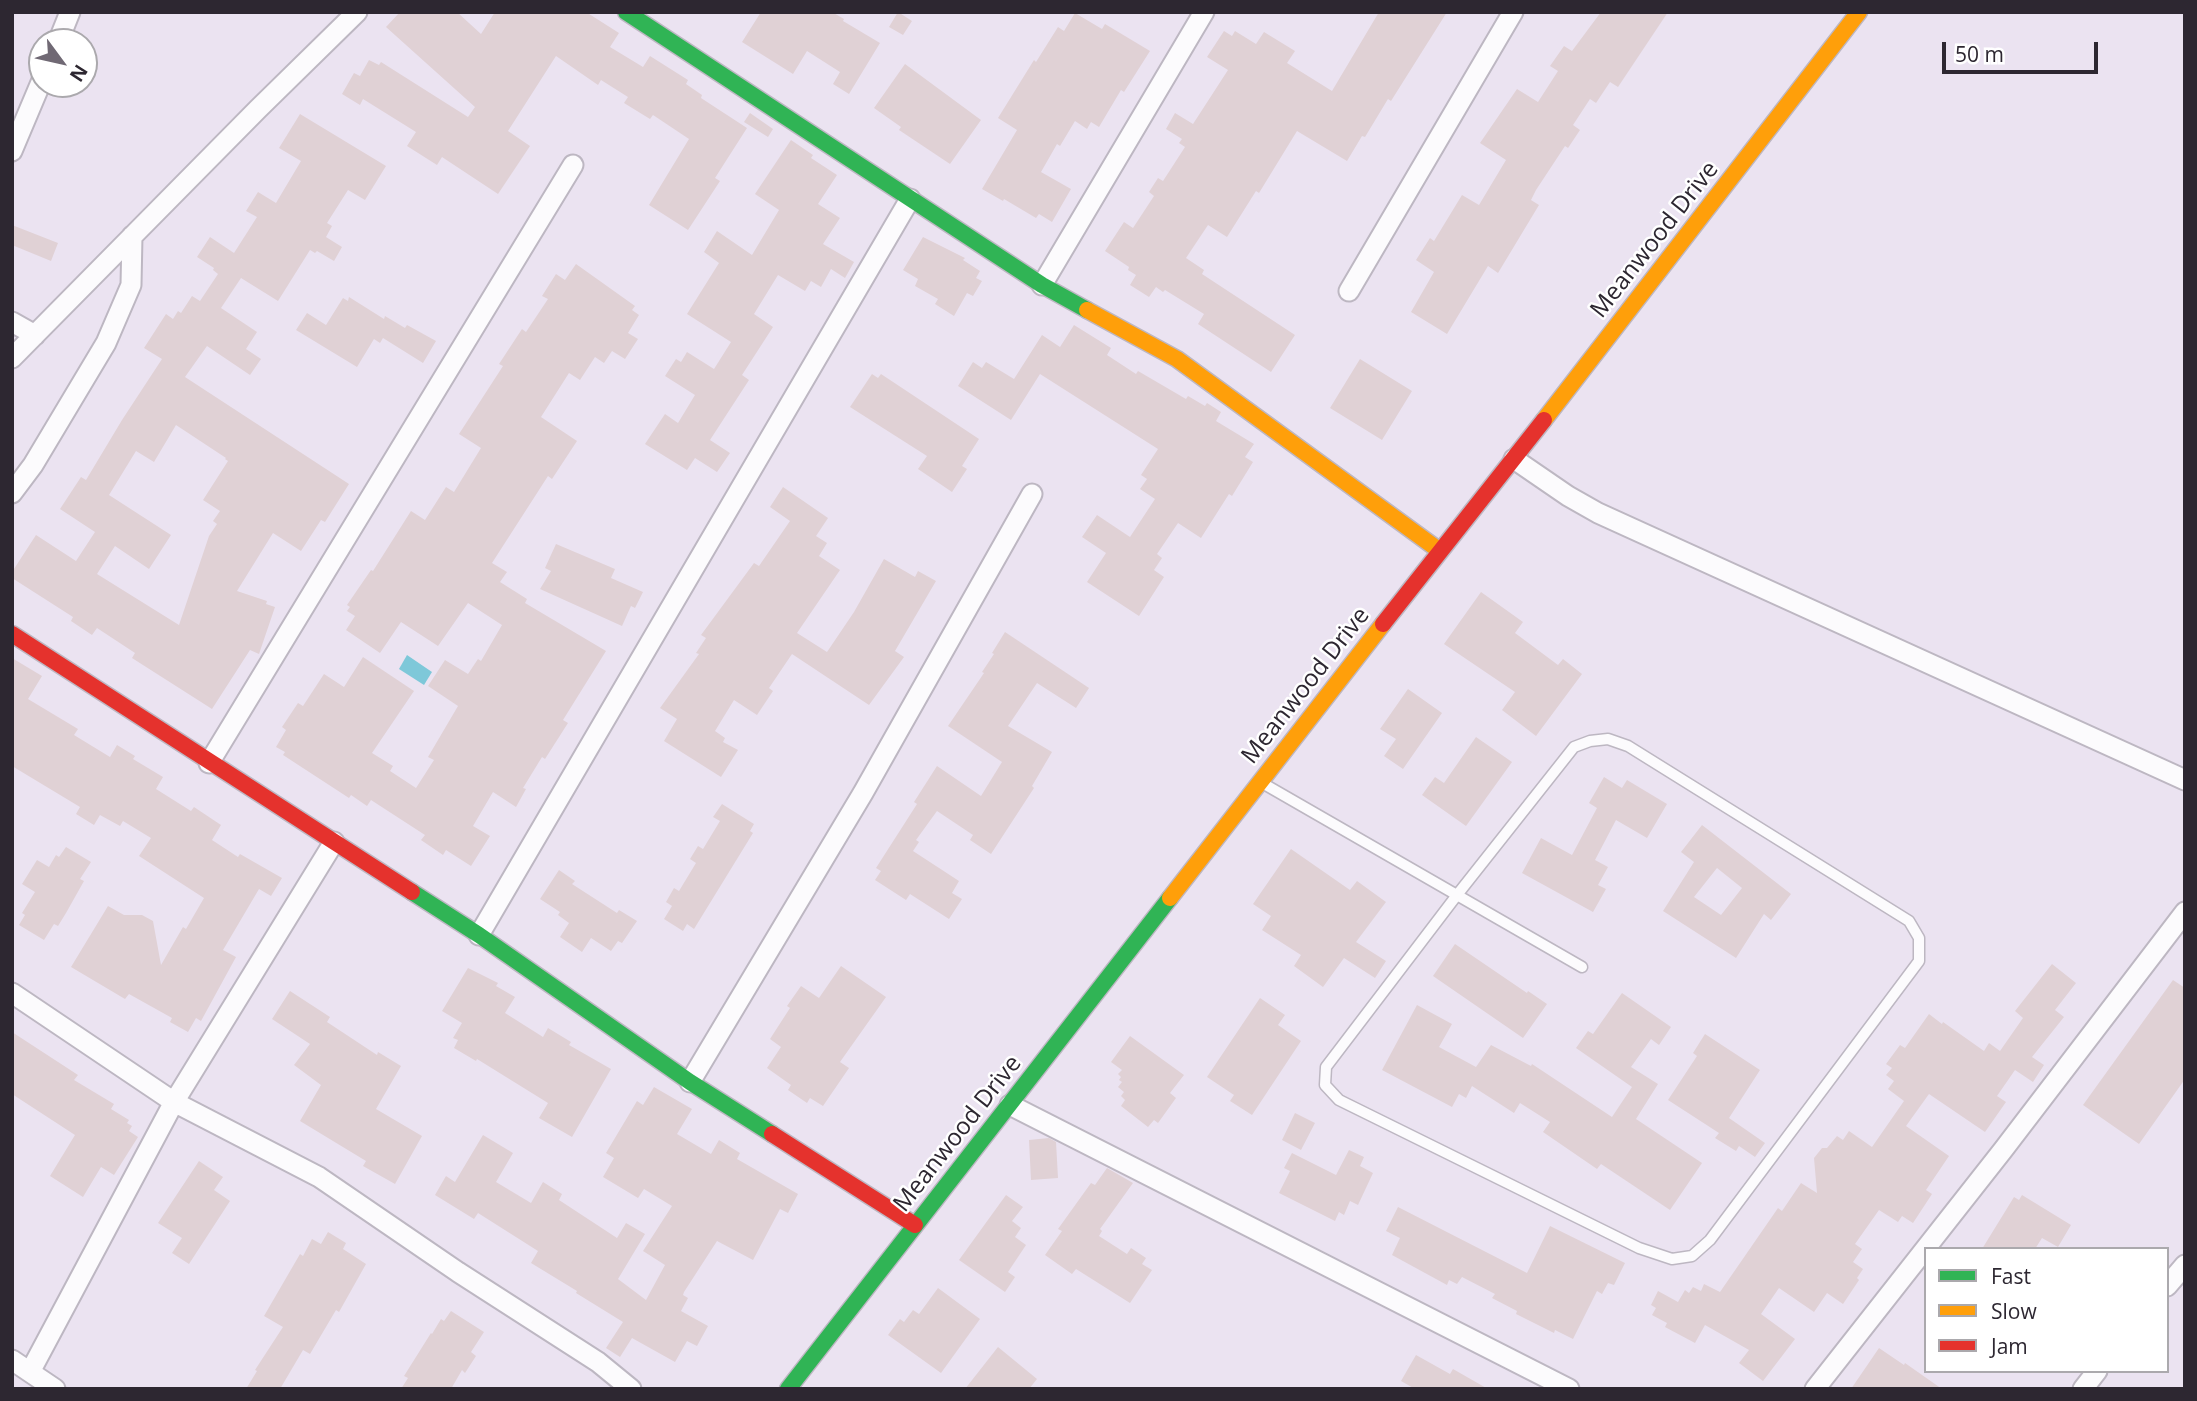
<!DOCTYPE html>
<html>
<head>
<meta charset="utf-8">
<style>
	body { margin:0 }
	#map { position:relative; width:2197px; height:1401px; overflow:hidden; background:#ebe3f1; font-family:"Open Sans",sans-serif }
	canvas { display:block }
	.frame { position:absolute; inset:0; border:14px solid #2d2731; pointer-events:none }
	.legend { position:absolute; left:1924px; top:1247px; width:245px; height:126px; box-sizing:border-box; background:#fff; border:2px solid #aba9ad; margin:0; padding:9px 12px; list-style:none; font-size:21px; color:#2d2731 }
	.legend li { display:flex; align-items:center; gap:14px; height:35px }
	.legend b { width:35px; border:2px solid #aba9ad }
	.north { position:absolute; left:28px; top:28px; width:70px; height:70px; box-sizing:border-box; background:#fff; border:2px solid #aba9ad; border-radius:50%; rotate:123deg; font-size:19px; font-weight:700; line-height:28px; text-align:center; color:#2d2731 }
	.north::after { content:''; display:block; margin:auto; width:24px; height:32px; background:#706974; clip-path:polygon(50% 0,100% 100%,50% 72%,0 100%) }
	.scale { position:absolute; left:1942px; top:42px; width:156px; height:32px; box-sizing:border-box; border:4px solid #2d2731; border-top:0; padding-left:9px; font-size:21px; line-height:24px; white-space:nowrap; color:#2d2731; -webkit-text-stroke:5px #fff; paint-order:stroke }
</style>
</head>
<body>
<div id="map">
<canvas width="2197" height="1401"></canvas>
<div class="frame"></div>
<ul class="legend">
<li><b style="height:9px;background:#30b455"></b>Fast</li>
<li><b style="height:9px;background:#ff9f0a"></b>Slow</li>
<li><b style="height:9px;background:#e5322d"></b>Jam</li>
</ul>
<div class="north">N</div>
<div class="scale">50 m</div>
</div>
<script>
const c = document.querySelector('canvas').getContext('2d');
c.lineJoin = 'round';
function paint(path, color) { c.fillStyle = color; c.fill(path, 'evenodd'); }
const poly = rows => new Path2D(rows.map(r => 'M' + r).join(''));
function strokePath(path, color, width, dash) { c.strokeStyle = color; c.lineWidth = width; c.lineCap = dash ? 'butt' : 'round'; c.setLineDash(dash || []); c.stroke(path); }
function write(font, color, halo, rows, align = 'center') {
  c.font = font + ' "Open Sans",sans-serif'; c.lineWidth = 5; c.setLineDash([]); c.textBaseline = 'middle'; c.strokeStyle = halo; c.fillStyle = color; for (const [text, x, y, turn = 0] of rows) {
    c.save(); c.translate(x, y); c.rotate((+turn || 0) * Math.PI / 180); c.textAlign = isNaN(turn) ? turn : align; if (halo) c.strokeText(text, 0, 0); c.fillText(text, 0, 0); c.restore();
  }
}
const water = poly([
	[407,655,432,672,424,685,399,669]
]);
const building = poly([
	[400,12,457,12,481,34,495,12,586,12,619,33,610,47,643,67,650,56,688,80,686,84,702,95,701,98,747,128,715,178,720,181,688,230,649,205,689,139,653,115,650,119,624,103,628,97,601,80,598,85,556,56,508,131,530,146,498,194,442,157,437,165,407,146,416,132,363,99,360,105,342,94,354,73,360,76,369,60,379,65,381,62,468,117,475,107,386,27],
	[761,12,832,12,844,19,843,21,880,43,849,94,833,84,840,72,807,51,793,74,742,42],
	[898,12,912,21,903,35,889,27],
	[1379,12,1447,12,1391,101,1388,99,1365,137,1362,136,1347,161,1297,131,1259,193,1256,191,1227,237,1208,225,1186,258,1204,270,1202,274,1295,335,1271,372,1198,324,1204,314,1165,290,1163,292,1156,287,1149,297,1130,285,1136,275,1128,270,1129,267,1105,251,1124,222,1133,228,1154,196,1149,192,1158,178,1163,181,1185,147,1179,143,1182,139,1166,129,1175,113,1193,124,1228,70,1207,57,1224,31,1232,36,1235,31,1256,44,1264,32,1295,51,1287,63,1332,91],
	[1601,12,1668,12,1618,87,1610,82,1596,103,1590,99,1573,125,1580,130,1568,148,1565,146,1536,190,1531,200,1539,205,1498,273,1488,266,1447,334,1411,312,1434,272,1416,260,1430,238,1434,241,1462,195,1479,205,1506,160,1480,143,1517,89,1538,102,1558,71,1550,66,1564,46,1572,51],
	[1075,13,1102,29,1105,24,1150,51,1124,92,1121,90,1099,127,1091,122,1087,129,1075,121,1060,146,1057,144,1041,172,1071,189,1052,222,1039,214,1036,218,1004,199,1003,201,982,189,1017,130,998,118,1034,60,1036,62,1058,27,1064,31],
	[905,64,981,120,950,164,899,130,901,127,874,108],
	[750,113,773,129,768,137,744,122],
	[300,114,386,166,365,200,348,190,327,223,332,226,326,237,342,247,334,261,317,251,315,253,310,250,278,301,241,278,221,308,257,332,246,349,261,359,250,375,207,346,185,377,349,484,325,522,321,520,301,551,273,533,237,591,267,601,266,604,275,607,259,654,250,650,212,709,132,658,135,653,97,628,92,635,71,621,73,617,12,578,12,572,36,535,76,561,95,532,60,509,81,477,86,480,122,420,162,359,144,348,166,314,173,319,178,311,181,313,192,296,200,301,218,274,213,270,214,268,197,257,210,237,234,253,257,217,246,211,258,192,276,203,301,161,279,148],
	[176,425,226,458,225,459,228,461,203,500,220,511,213,521,217,524,209,536,179,625,97,574,115,546,149,569,171,535,109,495,136,451,154,462],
	[791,140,813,155,811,158,837,175,818,204,840,218,823,244,854,262,845,278,831,269,821,287,811,281,805,291,778,275,754,314,773,327,742,375,749,380,710,440,730,453,717,472,695,458,687,470,645,444,665,414,678,423,695,395,665,376,676,359,681,362,687,352,714,369,731,342,687,314,719,263,704,252,717,231,752,255,779,210,755,194],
	[12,225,58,243,51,261,12,245],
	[923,237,965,258,963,260,980,271,976,278,982,281,973,296,967,293,954,316,935,304,938,299,915,286,918,279,903,270],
	[576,264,635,306,632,310,639,315,628,333,638,339,625,359,612,351,604,363,595,357,580,380,569,373,541,417,577,441,552,479,548,476,492,563,507,572,500,582,527,599,525,603,606,651,563,720,568,723,545,759,542,757,523,788,526,789,516,807,493,792,473,826,490,836,471,866,446,850,443,855,421,840,425,835,371,800,367,806,351,795,349,798,283,755,285,752,276,747,286,730,282,727,298,703,303,706,324,674,344,687,363,657,414,691,372,753,393,766,390,771,416,788,434,760,428,757,458,706,428,686,445,660,468,674,478,659,481,661,502,625,468,603,438,646,401,622,380,653,346,630,355,616,347,611,350,607,347,605,371,570,373,571,411,511,425,520,446,487,454,492,481,448,459,434,503,366,499,364,522,329,526,332,548,299,542,296,556,274,565,280],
	[349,297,384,319,385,316,405,328,407,325,436,341,423,363,383,338,380,343,374,339,357,367,296,330,307,313,326,325,343,298,348,301],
	[1074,325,1111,348,1107,355,1136,374,1138,371,1186,399,1188,396,1205,406,1207,403,1221,412,1216,421,1254,444,1245,457,1253,462,1232,496,1229,494,1201,538,1178,523,1157,554,1162,558,1154,570,1164,577,1139,616,1087,582,1106,553,1082,537,1097,515,1130,537,1155,499,1140,489,1147,479,1141,475,1158,449,1040,374,1011,420,958,386,973,362,982,368,986,362,1014,379,1042,335,1060,347],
	[1360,359,1412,391,1382,440,1330,408],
	[872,374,878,378,881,374,979,439,962,466,967,469,952,492,918,469,927,456,850,407],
	[783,487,828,518,816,536,827,543,819,556,840,570,797,633,827,652,854,612,884,559,915,577,918,571,936,581,895,651,904,657,869,705,792,654,769,688,773,691,757,715,734,700,715,731,725,738,723,742,738,750,721,777,664,741,677,719,660,708,699,654,696,653,706,638,701,635,754,563,759,566,790,521,770,507],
	[556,544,615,569,611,578,643,592,635,608,631,606,622,626,540,589,551,571,545,568],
	[1481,592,1523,622,1515,633,1558,665,1563,659,1582,674,1536,736,1502,710,1515,692,1444,644],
	[1005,632,1089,688,1076,708,1037,683,1008,726,1052,752,1032,786,1034,788,991,854,970,840,973,835,937,811,916,840,919,842,913,851,959,881,952,893,962,899,949,919,910,894,906,900,875,880,881,871,876,868,917,804,914,802,937,766,981,796,1002,762,948,726,984,673,982,672,994,654,992,653],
	[12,658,42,676,28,699,78,729,74,735,110,757,117,745,135,756,133,759,163,777,156,789,191,811,194,807,221,825,212,840,238,857,240,854,282,878,271,896,259,889,223,950,236,957,201,1021,196,1018,188,1032,170,1022,172,1018,129,994,125,999,71,967,108,906,124,915,142,915,153,921,161,965,183,927,186,929,204,898,139,856,151,838,123,821,120,826,100,815,94,825,76,814,80,807,12,766],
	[1408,689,1442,713,1403,769,1384,756,1396,739,1380,729],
	[1476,737,1512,762,1466,826,1422,795,1435,777,1444,783],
	[1604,777,1622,788,1627,780,1667,804,1647,838,1616,820,1595,860,1608,867,1598,885,1606,889,1593,912,1522,873,1541,838,1572,855,1597,808,1589,803],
	[722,804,754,824,750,831,753,833,694,929,687,924,683,931,664,919,672,906,666,902,674,888,679,891,696,863,690,859,698,846,703,849,720,821,713,817],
	[1702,825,1791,894,1771,920,1764,914,1736,958,1663,911,1694,862,1681,852],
	[1717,868,1742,888,1721,915,1694,897],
	[66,847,91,862,80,879,84,881,66,913,58,926,54,924,44,940,19,925,25,915,22,913,35,892,22,884,37,860,49,867,56,855,59,857],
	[1291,849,1350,890,1357,881,1386,902,1356,942,1386,961,1375,978,1344,958,1323,987,1294,966,1301,955,1262,930,1271,916,1253,904],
	[559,870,575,881,572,884,617,913,619,910,637,921,622,943,618,941,611,951,591,938,582,952,560,937,569,923,558,915,560,912,540,899],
	[1455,944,1527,993,1528,991,1547,1004,1523,1038,1433,976],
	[2052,964,2076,983,2055,1010,2064,1017,2032,1057,2044,1065,2033,1082,2015,1070,1997,1096,2006,1102,1985,1132,1929,1094,1906,1126,1949,1156,1926,1190,1932,1194,1913,1223,1902,1216,1898,1222,1879,1210,1855,1244,1862,1249,1853,1262,1863,1269,1857,1278,1859,1280,1843,1304,1827,1293,1814,1312,1779,1288,1761,1314,1795,1339,1763,1381,1739,1363,1749,1350,1705,1325,1695,1343,1665,1327,1667,1323,1652,1315,1656,1308,1651,1305,1658,1291,1678,1302,1685,1290,1689,1293,1693,1287,1701,1291,1704,1284,1720,1292,1778,1208,1782,1211,1801,1183,1817,1193,1814,1158,1822,1148,1827,1148,1837,1136,1843,1140,1849,1131,1872,1147,1904,1101,1888,1089,1894,1081,1886,1075,1892,1068,1886,1064,1900,1045,1905,1048,1929,1014,1942,1024,1943,1022,1984,1051,1989,1043,2000,1051,2023,1018,2015,1011],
	[841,966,886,997,840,1062,849,1068,823,1106,810,1098,807,1103,788,1090,791,1085,767,1068,781,1047,770,1039,790,1008,787,1006,801,986,819,998],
	[468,968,498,983,496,986,515,997,505,1013,543,1037,548,1028,571,1042,569,1045,611,1069,572,1137,539,1118,548,1103,477,1059,476,1061,454,1048,458,1040,453,1038,462,1023,442,1011],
	[2173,980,2185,988,2185,1079,2139,1144,2083,1105],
	[290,991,330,1017,327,1022,377,1055,378,1052,401,1066,376,1109,422,1136,395,1184,363,1166,366,1161,300,1121,321,1085,294,1065,310,1044,272,1019],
	[1622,993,1671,1027,1659,1045,1651,1039,1631,1067,1658,1084,1636,1119,1702,1163,1670,1210,1601,1164,1597,1169,1543,1132,1550,1122,1520,1103,1514,1113,1472,1086,1466,1098,1459,1094,1452,1107,1382,1070,1417,1005,1452,1024,1439,1047,1476,1067,1491,1045,1531,1066,1532,1064,1612,1117,1632,1087,1576,1048,1588,1031,1593,1034],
	[1260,998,1285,1015,1278,1025,1301,1041,1252,1115,1230,1101,1234,1095,1207,1077],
	[12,1032,78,1075,74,1080,114,1104,111,1109,129,1120,127,1123,132,1126,129,1131,138,1137,114,1175,101,1167,83,1197,50,1176,75,1135,12,1094],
	[1705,1034,1760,1070,1729,1118,1765,1143,1755,1157,1739,1146,1736,1151,1715,1138,1719,1133,1668,1100,1697,1056,1693,1053],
	[1130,1036,1184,1075,1170,1093,1176,1098,1158,1123,1154,1120,1148,1127,1121,1106,1125,1100,1121,1096,1124,1092,1118,1087,1122,1082,1119,1080,1121,1077,1118,1074,1122,1070,1111,1062],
	[654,1087,692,1109,677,1134,711,1154,719,1140,740,1153,737,1159,798,1194,788,1213,780,1209,753,1260,717,1241,684,1292,683,1295,688,1298,681,1311,708,1326,697,1346,687,1341,675,1362,632,1338,620,1357,606,1348,623,1322,576,1293,577,1291,531,1263,538,1251,478,1213,474,1219,435,1195,446,1176,455,1182,483,1135,513,1153,496,1182,531,1203,543,1182,562,1194,559,1200,617,1238,626,1223,645,1234,618,1279,646,1300,665,1265,643,1251,672,1206,644,1189,638,1198,603,1177,614,1158,606,1153,637,1101,643,1105],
	[1295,1113,1315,1123,1301,1150,1282,1140],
	[1049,1138,1056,1142,1058,1178,1031,1180,1029,1140],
	[1349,1150,1364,1157,1360,1166,1373,1173,1358,1205,1350,1201,1344,1215,1339,1212,1335,1221,1279,1193,1290,1171,1284,1168,1292,1153,1336,1175],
	[199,1161,223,1177,214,1190,230,1201,189,1264,172,1253,182,1238,158,1223],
	[1107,1168,1133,1183,1100,1229,1102,1231,1099,1236,1127,1254,1131,1248,1146,1258,1142,1264,1152,1270,1130,1303,1076,1269,1072,1274,1045,1255,1062,1231,1058,1229,1091,1183,1095,1185],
	[1006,1195,1023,1207,1012,1221,1021,1228,1015,1237,1026,1245,1008,1272,1015,1277,1005,1292,959,1260],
	[2022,1195,2071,1225,2058,1247,2042,1238,2035,1249,1982,1249,2014,1197,2019,1200],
	[1398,1207,1527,1273,1550,1226,1625,1263,1614,1285,1608,1283,1602,1294,1597,1291,1573,1339,1555,1330,1554,1333,1516,1314,1517,1311,1492,1298,1495,1294,1462,1277,1457,1284,1449,1280,1447,1285,1392,1255,1400,1238,1386,1231],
	[328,1232,346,1243,343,1249,366,1264,339,1312,336,1310,310,1354,303,1350,280,1389,246,1389,257,1371,255,1370,283,1327,264,1316,300,1254,303,1256,312,1239,321,1244],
	[938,1288,980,1319,941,1373,888,1335,900,1319,904,1322,913,1310,919,1314],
	[451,1311,484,1332,471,1352,476,1356,465,1373,462,1370,451,1389,401,1389,408,1378,404,1376,431,1333,432,1334,441,1319,444,1321],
	[998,1347,1037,1379,1029,1389,965,1389],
	[1879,1348,1904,1365,1905,1363,1942,1389,1851,1389],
	[1416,1355,1450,1374,1453,1369,1488,1389,1415,1389,1401,1381]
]);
const lane = poly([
	[1608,739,1628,746,1909,921,1919,938,1919,961,1710,1240,1692,1256,1672,1259,1639,1248,1339,1100,1325,1085,1326,1067,1457,895,1574,747,1590,741,1608,739],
	[1264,784,1582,967]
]);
const street = poly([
	[58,42,70,12],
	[12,151,42,80],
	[1042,285,1204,12],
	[1349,291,1513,12],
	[12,322,35,335],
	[12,358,258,109,357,12],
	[1514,459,1568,496,1598,513,2185,780],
	[12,493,33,465,106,343,131,285,132,236],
	[209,763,573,165],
	[479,935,910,199],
	[12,993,174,1102,319,1177,458,1272,598,1362,631,1389],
	[690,1082,863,793,1032,494],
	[1010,1105,1569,1389],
	[2167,1286,2185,1265],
	[12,1360,55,1389],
	[30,1372,174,1102,334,842],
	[1815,1389,2003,1150,2185,912],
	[2083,1389,2097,1371]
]);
const fast = poly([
	[626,12,1042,285,1087,310],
	[412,892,479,935,690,1082,772,1134],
	[788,1389,1170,898]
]);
const slow = poly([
	[1087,310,1177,359,1440,551],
	[1544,420,1859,12],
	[1170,898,1383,624]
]);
const jam = poly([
	[1383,624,1544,420],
	[12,634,412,892],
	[772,1134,915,1225]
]);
const streetNames = [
	["Meanwood Drive",1655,240,-52],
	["Meanwood Drive",1306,686,-52],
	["Meanwood Drive",958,1134,-52]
];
paint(water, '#7ec8d9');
paint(building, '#e0d1d5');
strokePath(lane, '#bdb7c2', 13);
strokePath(street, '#bdb7c2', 23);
strokePath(fast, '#bdb7c2', 19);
strokePath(slow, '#bdb7c2', 19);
strokePath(jam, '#bdb7c2', 19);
strokePath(lane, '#fcfbfd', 10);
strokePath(street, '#fcfbfd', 19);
strokePath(fast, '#30b455', 16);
strokePath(slow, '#ff9f0a', 16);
strokePath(jam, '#e5322d', 16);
write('24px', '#2d2731', '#fff', streetNames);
</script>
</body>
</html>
